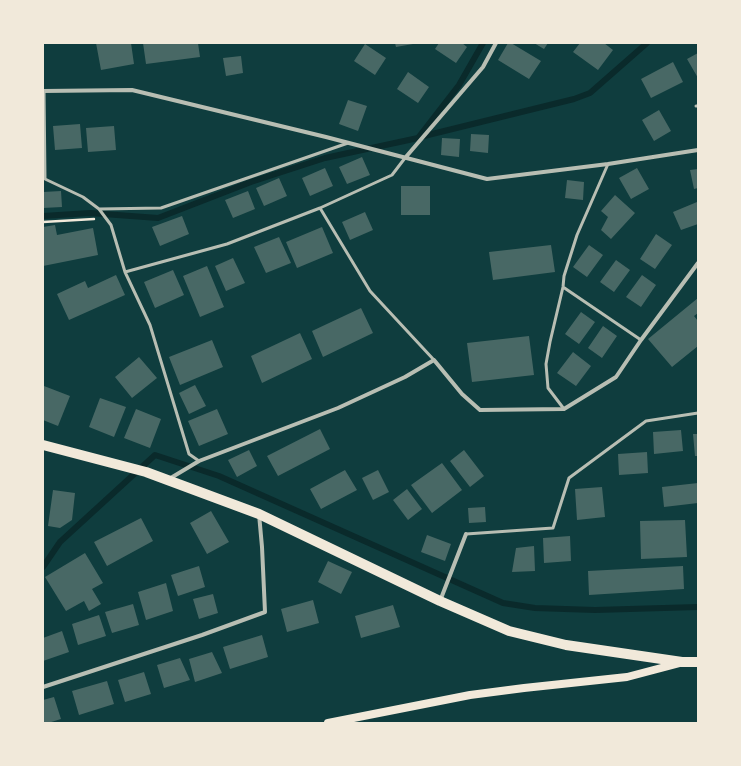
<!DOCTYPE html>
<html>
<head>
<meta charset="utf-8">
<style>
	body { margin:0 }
	#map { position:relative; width:741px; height:766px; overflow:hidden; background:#0f3d3e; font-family:"Crimson Pro",serif }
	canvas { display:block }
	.frame { position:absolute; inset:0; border:44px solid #f1e9da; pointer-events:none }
</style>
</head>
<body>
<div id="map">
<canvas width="741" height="766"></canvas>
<div class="frame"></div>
</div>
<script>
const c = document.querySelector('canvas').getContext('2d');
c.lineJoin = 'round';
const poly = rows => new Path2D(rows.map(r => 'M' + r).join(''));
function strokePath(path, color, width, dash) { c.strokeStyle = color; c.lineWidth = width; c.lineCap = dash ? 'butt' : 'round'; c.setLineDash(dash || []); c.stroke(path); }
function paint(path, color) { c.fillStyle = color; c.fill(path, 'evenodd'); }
const stream = poly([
	[420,137,574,99,590,93,647,43],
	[43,216,90,213,158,218,251,182,325,158,418,138,459,85,483,43],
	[43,567,60,542,155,455,219,476,503,603,535,608,595,610,698,607]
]);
const building = poly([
	[96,43,131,43,134,64,101,70],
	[143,43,198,43,200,57,146,64],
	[395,43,413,43,413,44,396,47],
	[439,43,462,43,467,47,456,63,435,49],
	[508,43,511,43,541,61,529,79,498,60],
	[534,43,548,43,544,49],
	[580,43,604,43,613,50,598,70,573,52],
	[365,44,386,58,375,75,354,61],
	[698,53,698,78,687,59],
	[241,56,243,73,226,76,223,58],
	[673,62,683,82,651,98,641,79],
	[408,72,429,87,418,103,397,89],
	[348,100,367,106,358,131,339,124],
	[659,110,671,131,654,141,642,120],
	[80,124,82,148,55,150,53,126],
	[114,126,116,150,88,152,86,128],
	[471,134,489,135,488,153,470,151],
	[442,138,460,139,459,157,441,155],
	[362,157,370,175,347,184,339,167],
	[325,168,333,186,310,196,302,178],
	[637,168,649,189,631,199,619,178],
	[698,169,698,188,694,189,690,170],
	[279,178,287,196,264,206,256,188],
	[567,180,584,182,583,200,565,198],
	[401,186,430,186,430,215,401,215],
	[61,191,62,207,43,208,43,192],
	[248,191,255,209,233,218,225,200],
	[615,195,635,213,611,239,601,230,608,217,601,211],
	[697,202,698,224,681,230,673,212],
	[365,212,373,230,350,240,342,222],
	[182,216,189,234,160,246,152,227],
	[55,225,57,235,93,228,98,255,43,266,43,227],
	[322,227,333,253,297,268,286,242],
	[656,234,672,245,655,269,640,259],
	[279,237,291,263,266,273,254,247],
	[551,245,555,272,493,280,489,252],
	[589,245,603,255,587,277,573,267],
	[233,258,245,283,226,291,215,266],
	[616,260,630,270,614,292,600,282],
	[207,266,224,307,200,317,183,276],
	[173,270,184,295,155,308,144,282],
	[116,275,125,295,69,320,57,294,85,281,88,288],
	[642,275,656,285,641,307,626,297],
	[698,298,698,313,694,316,698,321,698,346,672,367,648,339],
	[361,308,373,333,323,357,312,331],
	[581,312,595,322,579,344,565,334],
	[603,326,617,336,602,358,588,348],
	[300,333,312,359,262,383,251,356],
	[529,336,534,375,472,382,467,343],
	[212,340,223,367,180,385,169,357],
	[573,352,591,366,576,386,557,373],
	[139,357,157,378,132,398,115,377],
	[195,385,206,406,189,414,179,393],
	[44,386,70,396,58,426,43,420,43,389],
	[100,398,126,407,114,437,89,427],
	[136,409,161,419,150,448,124,438],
	[217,409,228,434,199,446,188,421],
	[320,429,330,449,278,476,267,456],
	[681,430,683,451,654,454,653,432],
	[693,434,698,434,698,456,695,456],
	[249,450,257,466,237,477,228,460],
	[464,450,484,476,470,487,450,461],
	[647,452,648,473,619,475,618,454],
	[442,463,462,490,432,513,411,485],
	[345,470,357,490,321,509,310,489],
	[378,470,389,492,373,500,362,478],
	[698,483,698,503,664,507,662,487],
	[602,487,605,517,577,520,575,489],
	[407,489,422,509,408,520,393,500],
	[53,490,75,493,72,520,60,528,48,526],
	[485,507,486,522,469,523,468,508],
	[211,511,229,542,207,554,190,523],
	[141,518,153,541,107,566,94,542],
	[685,520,687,557,641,559,640,521],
	[427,535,451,544,445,561,421,552],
	[570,536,571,561,544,563,543,538],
	[534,546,535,571,512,572,516,548],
	[85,553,103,583,92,589,101,604,89,611,84,601,66,611,45,577],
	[328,561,352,572,341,594,318,582],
	[199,566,205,587,178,596,171,575],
	[683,566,684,589,589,595,588,571],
	[166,583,173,611,146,620,138,592],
	[213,594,218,613,199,619,193,599],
	[313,600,319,623,287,632,281,609],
	[133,604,139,625,112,633,105,612],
	[393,605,400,627,361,638,355,616],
	[99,615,106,636,78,645,72,624],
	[62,631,69,652,43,661,43,638],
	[262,635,268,657,230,669,223,647],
	[212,652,222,673,195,682,189,659],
	[180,658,190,680,164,688,157,665],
	[144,672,151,694,125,702,118,680],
	[107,681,114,704,79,715,72,691],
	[54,697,61,719,48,723,43,723,43,700]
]);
const path = poly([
	[43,222,94,219]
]);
const service = poly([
	[44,91,45,179,83,197,99,209,111,225,125,272,150,325,189,454,199,461],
	[696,106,698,106],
	[320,208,370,291,434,360],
	[99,209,161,208,348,143],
	[125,272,227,244,320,208,392,175,405,158],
	[563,287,641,340],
	[564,409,548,388,546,364,550,342,563,287,564,276,577,235,608,164],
	[466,534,553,528,569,478,646,421,698,413]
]);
const minor = poly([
	[43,91,132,90,326,137,487,179,608,164,698,150],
	[405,158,483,67,496,43],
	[169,479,199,461,338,408,405,377,434,360,462,394,480,410,564,409,616,377,641,340,698,263],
	[440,601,466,534],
	[43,687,202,635,265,612,262,547,259,514]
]);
const secondary = poly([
	[328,723,470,695,524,688,627,677,680,663]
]);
const primary = poly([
	[43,445,146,472,259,514,440,601,509,631,566,645,682,662,698,662]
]);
strokePath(stream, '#0a2a2b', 6);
paint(building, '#486865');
strokePath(path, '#f1e9da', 2.5);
strokePath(service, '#b8beb3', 3);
strokePath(minor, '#b8beb3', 4);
strokePath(secondary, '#f1e9da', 8);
strokePath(primary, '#f1e9da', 10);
</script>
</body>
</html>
